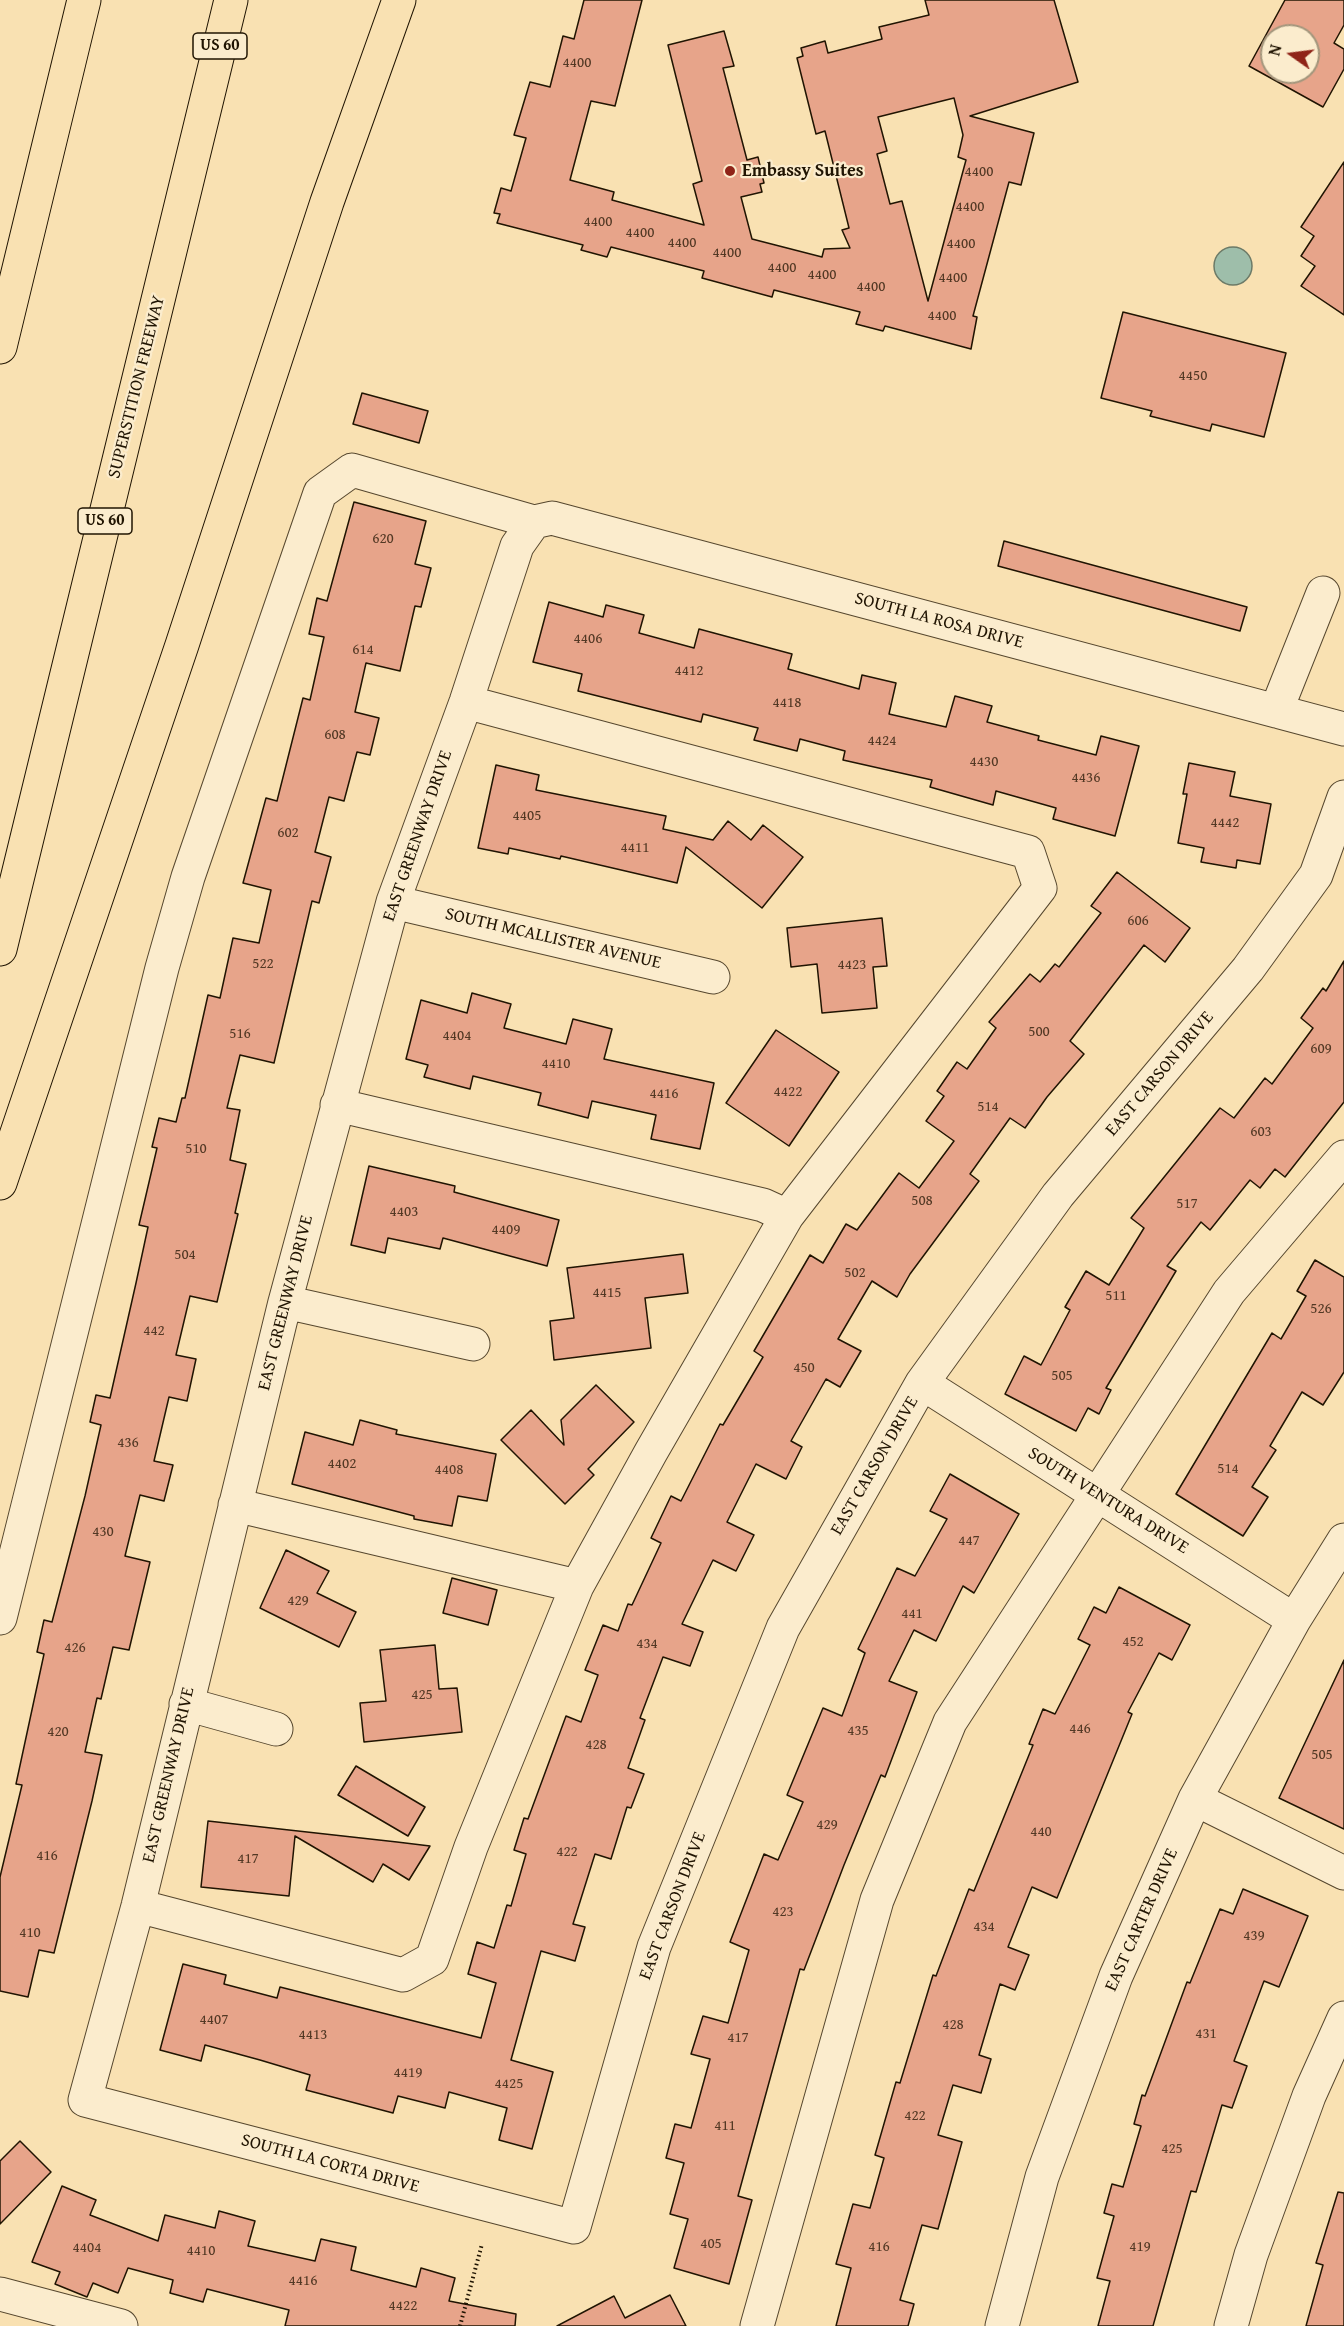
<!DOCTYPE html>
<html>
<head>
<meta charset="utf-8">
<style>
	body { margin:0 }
	#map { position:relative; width:1344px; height:2326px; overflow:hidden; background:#f9e1b2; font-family:"Gentium Book Plus",serif }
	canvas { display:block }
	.north { position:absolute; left:1260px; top:24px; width:60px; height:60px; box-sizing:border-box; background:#fbeccd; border:2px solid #a3967c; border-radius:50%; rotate:284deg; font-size:16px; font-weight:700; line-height:24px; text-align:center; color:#201402 }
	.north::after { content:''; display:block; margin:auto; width:21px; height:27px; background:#8f2418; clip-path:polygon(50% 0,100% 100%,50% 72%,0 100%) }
</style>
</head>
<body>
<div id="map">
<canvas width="1344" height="2326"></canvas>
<div class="north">N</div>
</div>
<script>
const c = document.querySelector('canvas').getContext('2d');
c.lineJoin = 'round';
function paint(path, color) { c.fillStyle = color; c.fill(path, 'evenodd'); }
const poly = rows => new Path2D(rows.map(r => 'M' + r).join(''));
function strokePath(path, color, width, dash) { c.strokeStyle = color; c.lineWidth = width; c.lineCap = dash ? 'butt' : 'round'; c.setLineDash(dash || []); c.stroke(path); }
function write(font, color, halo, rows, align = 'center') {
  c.font = font + ' "Gentium Book Plus",serif'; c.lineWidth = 4.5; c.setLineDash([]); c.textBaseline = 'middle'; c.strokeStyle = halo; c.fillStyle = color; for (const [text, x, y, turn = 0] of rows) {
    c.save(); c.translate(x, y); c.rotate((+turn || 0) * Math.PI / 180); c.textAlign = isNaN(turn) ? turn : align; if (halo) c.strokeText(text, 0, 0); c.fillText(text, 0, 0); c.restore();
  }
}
const water = poly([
	'1214 266a19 19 0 1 1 38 0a19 19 0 1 1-38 0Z'
]);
const building = poly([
	[584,0,642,0,615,106,591,101,570,180,614,192,612,200,704,225,693,184,702,181,668,45,724,31,734,66,723,68,747,160,758,157,764,183,760,184,762,192,741,197,752,239,822,257,824,249,850,248,842,230,849,228,825,131,816,134,797,58,803,56,801,48,825,41,828,53,882,39,879,27,929,15,925,0,1054,0,1078,82,970,116,1034,133,1021,185,1009,182,973,316,977,317,971,349,885,326,883,331,856,324,860,312,774,290,772,297,702,278,704,271,611,247,607,257,581,250,583,245,497,223,500,214,494,213,501,188,511,191,526,138,514,135,530,82,550,87,563,36,574,39,584,0],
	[954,98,963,135,958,157,966,160,928,301,902,201,890,204,877,154,887,151,878,117,954,98],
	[1285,0,1344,0,1344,25,1334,43,1344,49,1344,69,1323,107,1249,66,1285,0],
	[1272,36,1308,36,1308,72,1272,72,1272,36],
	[1344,162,1344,315,1301,286,1315,266,1301,256,1314,236,1301,227,1344,162],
	[1123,312,1286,353,1264,437,1212,424,1210,431,1150,416,1152,411,1101,398,1123,312],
	[362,393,428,411,419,443,353,424,362,393],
	[354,502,426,521,415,564,431,568,421,607,415,606,400,671,366,663,355,712,379,718,370,755,357,752,344,801,329,797,315,852,331,857,319,903,312,901,274,1063,240,1055,227,1108,240,1110,230,1160,246,1164,235,1213,238,1214,217,1302,190,1296,176,1355,196,1359,187,1401,169,1397,154,1461,173,1465,164,1501,140,1495,125,1556,150,1562,129,1650,113,1647,101,1699,97,1698,85,1752,102,1755,92,1801,54,1953,39,1950,28,1997,0,1991,0,1877,22,1785,16,1784,44,1654,37,1652,44,1620,52,1622,85,1496,101,1425,90,1422,96,1395,110,1398,136,1283,148,1227,139,1225,157,1148,152,1147,159,1118,176,1122,182,1098,185,1098,208,995,220,998,233,938,259,943,271,890,243,883,266,798,277,801,303,698,310,700,324,637,309,634,317,598,327,601,354,502],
	[1004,541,1247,607,1240,631,998,566,1004,541],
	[549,602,603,617,606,605,644,615,639,633,694,648,699,629,792,654,788,669,859,689,862,675,896,683,889,714,946,727,955,696,992,706,987,722,1039,736,1038,740,1096,755,1101,736,1139,746,1115,836,1053,819,1056,808,996,791,993,805,930,787,932,780,843,760,845,751,800,739,797,751,754,740,758,728,703,714,701,722,578,691,582,674,533,662,549,602],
	[1189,763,1235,772,1230,796,1271,804,1260,864,1237,860,1236,868,1201,862,1204,848,1178,843,1187,794,1183,794,1189,763],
	[496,765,539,775,536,790,666,816,663,829,713,840,728,821,751,840,763,825,803,857,762,908,686,847,677,883,561,856,560,859,509,848,508,854,478,848,496,765],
	[1117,872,1190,928,1165,962,1144,945,1070,1041,1084,1054,1047,1097,1025,1128,1010,1118,970,1174,979,1181,910,1274,897,1297,872,1281,838,1339,861,1351,840,1387,826,1379,791,1441,802,1447,786,1479,756,1464,727,1522,754,1535,736,1571,713,1560,682,1624,703,1632,690,1666,663,1657,640,1718,645,1720,628,1768,644,1774,631,1808,627,1807,611,1859,595,1854,573,1924,585,1927,575,1961,541,1951,511,2060,553,2072,532,2149,499,2140,507,2108,449,2092,445,2108,398,2096,393,2113,306,2090,310,2075,260,2060,205,2045,201,2061,160,2050,183,1964,226,1975,224,1984,277,1998,280,1987,481,2038,496,1983,468,1974,477,1942,494,1948,507,1905,511,1906,526,1854,514,1850,524,1818,528,1819,566,1716,581,1722,598,1675,585,1670,603,1625,618,1631,628,1604,632,1605,661,1543,651,1538,671,1496,681,1501,720,1424,723,1425,763,1357,754,1351,810,1255,823,1263,846,1224,857,1230,899,1173,919,1188,954,1141,926,1121,944,1096,937,1091,957,1062,967,1069,996,1028,989,1022,1030,974,1040,982,1055,964,1059,967,1101,913,1091,906,1117,872],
	[882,918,887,966,873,967,877,1008,822,1013,817,964,791,967,787,928,882,918],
	[1344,961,1344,1102,1285,1177,1275,1169,1260,1188,1250,1180,1210,1230,1201,1222,1167,1266,1176,1271,1106,1388,1111,1390,1099,1414,1088,1408,1076,1431,1005,1394,1024,1356,1041,1365,1070,1310,1065,1307,1086,1271,1109,1285,1144,1228,1131,1218,1220,1108,1234,1118,1265,1078,1272,1084,1313,1028,1301,1018,1323,988,1326,991,1344,961],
	[472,993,511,1004,504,1028,566,1044,573,1019,612,1029,604,1059,714,1083,700,1149,651,1139,656,1115,592,1101,588,1118,538,1105,541,1093,473,1076,470,1089,424,1077,428,1065,406,1059,421,1000,467,1013,472,993],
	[776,1030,839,1072,789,1146,726,1103,776,1030],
	[369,1166,455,1186,454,1192,559,1220,547,1266,443,1238,440,1249,388,1238,385,1253,351,1245,369,1166],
	[683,1254,688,1293,645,1298,651,1348,554,1360,550,1321,574,1318,567,1268,683,1254],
	[1315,1260,1344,1277,1344,1372,1323,1405,1302,1392,1270,1446,1276,1450,1252,1487,1268,1497,1243,1536,1176,1494,1272,1333,1281,1339,1306,1296,1297,1291,1315,1260],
	[596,1385,634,1422,588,1469,594,1475,565,1504,501,1440,531,1410,564,1445,561,1420,596,1385],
	[360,1420,397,1430,396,1434,496,1454,487,1501,458,1496,452,1526,414,1519,414,1516,292,1484,305,1432,353,1445,360,1420],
	[950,1474,1019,1514,974,1593,963,1586,936,1641,914,1630,889,1681,917,1692,885,1777,881,1775,844,1865,804,1970,800,1969,738,2196,752,2200,729,2284,674,2268,688,2219,670,2214,684,2163,666,2158,675,2124,691,2128,710,2059,691,2054,703,2016,728,2023,749,1950,730,1942,764,1854,778,1860,803,1802,787,1795,823,1708,842,1716,865,1653,858,1649,897,1568,915,1576,947,1519,930,1511,950,1474],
	[286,1550,329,1571,317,1593,356,1612,339,1647,260,1608,286,1550],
	[452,1578,497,1590,488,1625,443,1613,452,1578],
	[1119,1587,1190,1625,1172,1660,1159,1653,1128,1712,1132,1714,1057,1898,1032,1887,1008,1947,1029,1955,1015,1990,1000,1984,979,2055,991,2059,981,2093,953,2085,938,2135,962,2142,938,2229,922,2225,900,2300,914,2304,908,2326,836,2326,851,2268,836,2264,853,2204,870,2208,884,2158,875,2155,896,2082,900,2083,933,1975,936,1976,969,1889,974,1891,1033,1745,1029,1744,1043,1709,1055,1714,1090,1645,1078,1639,1094,1607,1106,1613,1119,1587],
	[435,1645,439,1689,457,1688,462,1732,364,1742,360,1703,386,1701,380,1650,435,1645],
	[1344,1660,1344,1829,1279,1798,1344,1660],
	[356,1766,425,1807,408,1836,338,1795,356,1766],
	[208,1821,397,1842,430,1846,409,1880,383,1864,373,1882,295,1836,289,1896,201,1887,208,1821],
	[1243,1889,1308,1916,1279,1987,1264,1981,1234,2061,1247,2066,1232,2108,1222,2105,1196,2192,1191,2191,1153,2326,1098,2326,1110,2281,1097,2278,1114,2216,1104,2213,1112,2184,1123,2187,1141,2126,1134,2124,1142,2095,1145,2096,1187,1982,1190,1983,1220,1909,1233,1914,1243,1889],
	[20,2141,51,2172,0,2224,0,2161,20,2141],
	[62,2186,96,2200,90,2215,158,2241,165,2215,215,2228,219,2211,255,2221,248,2246,315,2261,321,2239,356,2247,351,2270,416,2287,421,2268,455,2278,449,2301,516,2314,515,2326,285,2326,289,2310,207,2289,203,2302,170,2293,173,2280,128,2268,118,2293,93,2283,87,2297,55,2284,60,2272,32,2262,62,2186],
	[1338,2192,1344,2193,1344,2326,1306,2326,1323,2265,1316,2263,1338,2192],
	[670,2295,686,2326,557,2326,614,2296,625,2318,670,2295]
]);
const path = poly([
	[460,2326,482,2244]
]);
const minor = poly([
	[534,522,517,546,466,702,393,902,285,1302,138,1906,85,2100,574,2227,654,1947,783,1628,922,1383,1058,1195,1248,969,1316,875,1344,797],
	[1276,711,1323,593],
	[393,902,713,977],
	[337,1105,763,1205,787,1216],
	[285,1302,473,1344],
	[922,1383,1294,1620],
	[235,1505,577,1586],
	[0,1618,162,968,188,877,320,493,352,470,534,522,552,518,1344,729],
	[186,1704,276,1729],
	[1195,1799,1344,1873],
	[138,1906,403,1975,432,1959,471,1847,577,1586,651,1452,787,1216,1040,888,1028,852,466,702],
	[0,2294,121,2326],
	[757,2326,877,1900,950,1722,1229,1292,1344,1157],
	[1002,2326,1042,2177,1116,1976,1195,1799,1294,1620,1344,1540],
	[1231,2326,1251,2255,1309,2096,1344,2018]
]);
const highway = poly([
	[0,347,84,0],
	[0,949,231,0],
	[0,1183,182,645,327,202,399,0]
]);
const markers = [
	[730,171,6,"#8f2418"]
];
const numberNames = [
	["4400",577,63],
	["4400",979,172],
	["4400",970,207],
	["4400",598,222],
	["4400",640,233],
	["4400",682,243],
	["4400",961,244],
	["4400",727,253],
	["4400",782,268],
	["4400",822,275],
	["4400",953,278],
	["4400",871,287],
	["4400",942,316],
	["4450",1193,376],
	["620",383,539],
	["4406",588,639],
	["614",363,650],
	["4412",689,671],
	["4418",787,703],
	["608",335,735],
	["4424",882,741],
	["4430",984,762],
	["4436",1086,778],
	["4405",527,816],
	["4442",1225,823],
	["602",288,833],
	["4411",635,848],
	["606",1138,921],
	["522",263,964],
	["4423",852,965],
	["500",1039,1032],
	["516",240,1034],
	["4404",457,1036],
	["609",1321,1049],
	["4410",556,1064],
	["4422",788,1092],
	["4416",664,1094],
	["514",988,1107],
	["603",1261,1132],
	["510",196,1149],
	["508",922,1201],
	["517",1187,1204],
	["4403",404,1212],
	["4409",506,1230],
	["504",185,1255],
	["502",855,1273],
	["4415",607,1293],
	["511",1116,1296],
	["526",1321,1309],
	["442",154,1331],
	["450",804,1368],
	["505",1062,1376],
	["436",128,1443],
	["4402",342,1464],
	["514",1228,1469],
	["4408",449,1470],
	["430",103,1532],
	["447",969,1541],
	["429",298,1601],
	["441",912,1614],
	["452",1133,1642],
	["434",647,1644],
	["426",75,1648],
	["425",422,1695],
	["446",1080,1729],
	["435",858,1731],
	["420",58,1732],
	["428",596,1745],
	["505",1322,1755],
	["429",827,1825],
	["440",1041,1832],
	["422",567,1852],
	["416",47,1856],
	["417",248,1859],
	["423",783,1912],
	["434",984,1927],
	["410",30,1933],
	["439",1254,1936],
	["4407",214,2020],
	["428",953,2025],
	["431",1206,2034],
	["4413",313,2035],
	["417",738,2038],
	["4419",408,2073],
	["4425",509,2084],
	["422",915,2116],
	["411",725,2126],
	["425",1172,2149],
	["405",711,2244],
	["416",879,2247],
	["419",1140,2247],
	["4404",87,2248],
	["4410",201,2251],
	["4416",303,2281],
	["4422",403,2306]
];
const shields = [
	[220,46,54],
	[105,521,54]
];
const shieldNames = [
	["US 60",220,46],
	["US 60",105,521]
];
const poiNames = [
	["Embassy Suites",742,171]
];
const streetNames = [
	["SUPERSTITION FREEWAY",137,387,-76],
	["SOUTH LA ROSA DRIVE",939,621,15],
	["EAST GREENWAY DRIVE",418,836,-71],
	["SOUTH MCALLISTER AVENUE",553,939,13],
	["EAST CARSON DRIVE",1160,1074,-50],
	["EAST GREENWAY DRIVE",286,1303,-76],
	["EAST CARSON DRIVE",875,1466,-60],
	["SOUTH VENTURA DRIVE",1108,1501,32],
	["EAST GREENWAY DRIVE",169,1775,-77],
	["EAST CARSON DRIVE",673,1906,-69],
	["EAST CARTER DRIVE",1142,1920,-66],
	["SOUTH LA CORTA DRIVE",330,2164,15]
];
paint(water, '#9ebeaa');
strokePath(water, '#6c7a67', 1.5);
paint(building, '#e7a48a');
strokePath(building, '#201402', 1.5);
strokePath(minor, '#56472e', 35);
strokePath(highway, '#201402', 35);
strokePath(path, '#201402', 4, [1.5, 3]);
strokePath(minor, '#fbeccd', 33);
strokePath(highway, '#f9e1b2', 33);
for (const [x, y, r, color] of markers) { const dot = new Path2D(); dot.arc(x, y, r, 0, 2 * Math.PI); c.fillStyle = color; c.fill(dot); strokePath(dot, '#fbeccd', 2); }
write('15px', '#523824', null, numberNames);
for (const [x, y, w] of shields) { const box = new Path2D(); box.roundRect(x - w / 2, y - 13, w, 26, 4.5); c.fillStyle = '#fbeccd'; c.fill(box); strokePath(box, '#201402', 1.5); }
write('bold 16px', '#201402', null, shieldNames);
write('bold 18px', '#201402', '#fbeccd', poiNames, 'left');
write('18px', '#201402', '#fbeccd', streetNames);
</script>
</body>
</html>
